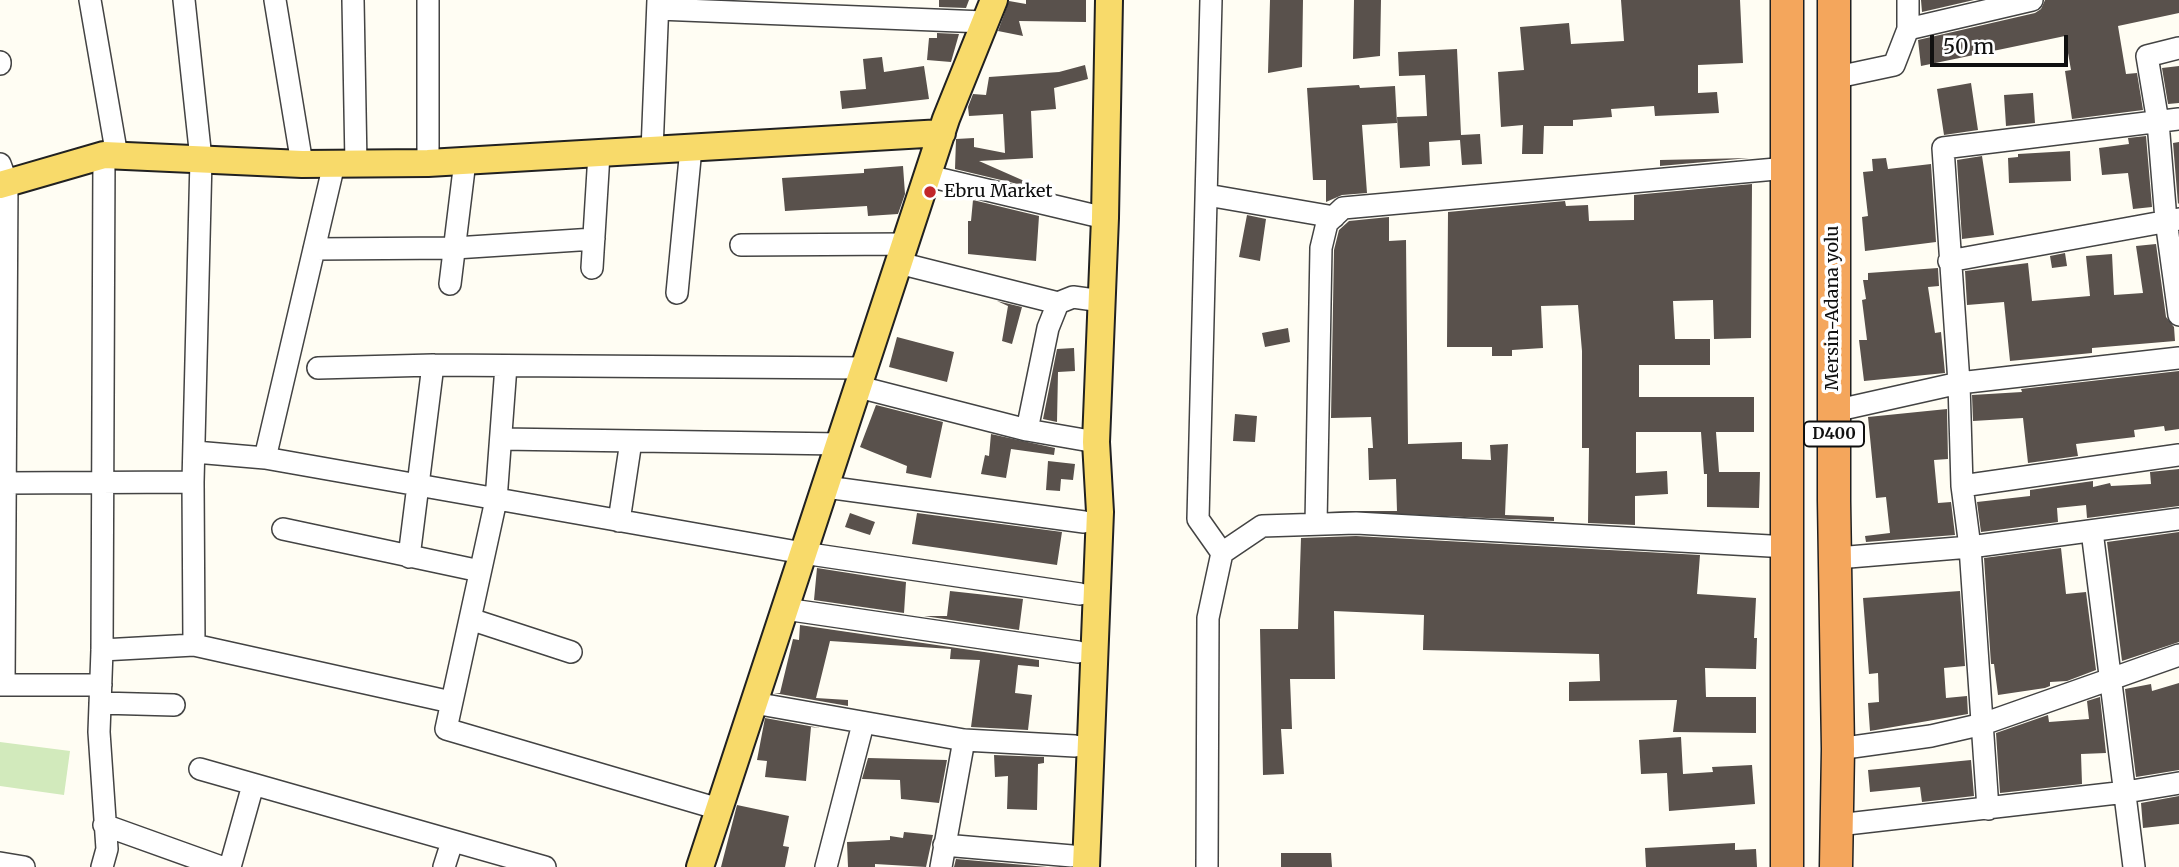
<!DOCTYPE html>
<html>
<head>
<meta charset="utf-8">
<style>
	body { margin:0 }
	#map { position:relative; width:2179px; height:867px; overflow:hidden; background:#fffdf3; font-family:Merriweather,serif }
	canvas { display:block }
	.scale { position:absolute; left:1930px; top:35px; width:138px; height:32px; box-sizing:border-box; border:4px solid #101010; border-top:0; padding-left:9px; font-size:21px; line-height:24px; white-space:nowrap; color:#101010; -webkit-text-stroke:5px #fff; paint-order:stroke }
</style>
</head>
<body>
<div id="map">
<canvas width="2179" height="867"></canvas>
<div class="scale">50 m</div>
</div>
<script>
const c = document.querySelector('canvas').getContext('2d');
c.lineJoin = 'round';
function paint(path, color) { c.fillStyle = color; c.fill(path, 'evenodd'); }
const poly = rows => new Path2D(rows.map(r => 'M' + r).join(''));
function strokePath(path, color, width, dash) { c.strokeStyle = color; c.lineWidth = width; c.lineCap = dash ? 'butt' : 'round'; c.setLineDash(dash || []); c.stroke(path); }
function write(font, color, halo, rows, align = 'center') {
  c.font = font + ' Merriweather,serif'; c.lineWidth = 7; c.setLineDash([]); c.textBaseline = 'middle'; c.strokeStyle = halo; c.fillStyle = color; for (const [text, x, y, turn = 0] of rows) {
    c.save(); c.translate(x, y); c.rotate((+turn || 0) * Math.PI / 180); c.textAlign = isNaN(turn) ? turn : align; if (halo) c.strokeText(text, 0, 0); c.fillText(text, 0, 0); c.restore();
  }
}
const green = poly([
	[0,742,70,751,64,795,0,786]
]);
const building = poly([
	[939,0,969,0,966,8,939,7],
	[1026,0,1086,0,1086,22,1019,21,1023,36,998,31,1009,1,1026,4],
	[1270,0,1303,0,1302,67,1268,73],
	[1354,0,1381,0,1380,56,1353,59],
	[1621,0,1740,0,1743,63,1698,65,1698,93,1717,92,1719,113,1655,116,1654,106,1611,109,1612,117,1573,120,1573,126,1544,126,1543,154,1522,154,1523,125,1501,127,1498,72,1524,70,1520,27,1569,23,1571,44,1624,41],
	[1921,0,1974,0,1922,12],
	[2045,0,2179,0,2179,13,2118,26,2126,74,2137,73,2143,110,2072,119,2065,71,2071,70,2065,36,1921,66,1918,40,2035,13,2041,9],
	[937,33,959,34,951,62,927,60,929,38,937,38],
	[1457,49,1461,135,1480,134,1482,164,1462,165,1460,140,1429,142,1430,166,1400,168,1397,117,1427,116,1425,75,1399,76,1398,52],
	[882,57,884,72,924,66,929,99,842,109,840,91,866,89,863,59],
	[1085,65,1088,79,1054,88,1056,109,1031,111,1033,158,979,161,1047,191,955,169,956,139,974,138,974,147,1005,153,1003,114,969,116,968,107,973,94,986,95,989,77,1059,72],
	[2179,66,2179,103,2168,104,2162,68],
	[1971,83,1978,130,1944,135,1937,89],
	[1359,85,1360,88,1395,86,1397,123,1362,125,1367,193,1342,195,1326,202,1326,180,1313,180,1307,88],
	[2033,93,2035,123,2006,126,2004,95],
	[2146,136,2152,207,2133,209,2128,173,2102,175,2099,148,2129,144,2128,138],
	[2179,142,2179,203,2178,204,2173,143],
	[2070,151,2071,181,2009,183,2008,158,2018,157,2018,154],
	[1982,156,1994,235,1962,239,1957,160],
	[1749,158,1660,166,1660,160],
	[1886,158,1888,169,1931,164,1936,242,1865,251,1862,217,1868,216,1863,172,1873,171,1872,159],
	[903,166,905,194,898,214,868,216,867,206,785,211,782,178,864,173,864,169],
	[1752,184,1751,338,1714,339,1713,300,1673,301,1675,339,1710,339,1710,365,1639,365,1639,397,1754,397,1754,432,1716,432,1719,472,1760,472,1759,508,1707,507,1707,474,1704,474,1701,432,1636,432,1636,473,1667,471,1668,494,1635,496,1635,525,1588,523,1589,448,1582,448,1582,351,1578,305,1541,306,1543,348,1512,350,1512,356,1492,356,1492,347,1447,347,1448,212,1565,201,1566,206,1588,205,1589,221,1634,220,1634,195],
	[973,200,1039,216,1036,261,968,254,968,221,971,221],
	[1247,215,1266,219,1260,261,1239,257],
	[1389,217,1389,241,1406,240,1408,444,1462,442,1462,459,1491,460,1490,445,1508,444,1505,515,1554,517,1554,521,1329,511,1397,511,1396,479,1369,480,1368,448,1373,448,1371,417,1331,418,1334,250,1339,230,1349,221],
	[2156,244,2166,317,2174,327,2175,341,2092,348,2092,353,2010,361,2004,302,1967,305,1965,271,2028,263,2032,301,2090,296,2086,256,2112,254,2114,295,2143,293,2136,246],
	[2065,253,2067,266,2052,268,2050,256],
	[1938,268,1939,286,1928,287,1935,333,1941,332,1945,373,1864,381,1859,340,1867,340,1862,300,1866,299,1863,280,1868,280,1868,273],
	[997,301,1022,307,1012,344,1002,341,1008,306],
	[1288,328,1290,342,1265,347,1262,333],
	[897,337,954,352,947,382,889,367],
	[1074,348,1075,371,1058,372,1057,422,1043,419,1057,349],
	[2179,371,2179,429,2165,431,2164,426,2134,430,2135,437,2076,444,2078,456,2028,463,2023,418,1973,421,1972,395,2022,392,2021,389],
	[876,405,943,422,931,478,906,473,907,466,860,447],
	[1947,409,1948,459,1934,460,1938,503,1951,502,1955,535,1866,542,1865,536,1890,533,1886,497,1876,498,1868,417],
	[1235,414,1257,416,1255,442,1233,441],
	[991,434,1055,448,1054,455,1011,449,1006,478,981,474,985,455,989,456],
	[1048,461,1075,464,1073,480,1061,479,1060,491,1046,490],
	[2179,469,2179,506,2087,518,2086,505,2057,508,2058,522,1981,532,1977,502,2030,496,2030,490,2093,481,2093,487,2110,483,2111,486,2151,484,2150,472],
	[850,513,875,522,870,535,845,527],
	[917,513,1062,532,1057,565,912,544],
	[2179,532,2179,642,2122,661,2107,542],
	[1356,536,1700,555,1697,594,1756,598,1754,638,1757,638,1756,669,1705,668,1706,697,1756,697,1756,733,1673,732,1677,700,1569,701,1569,682,1600,681,1599,654,1423,650,1424,615,1334,611,1335,679,1290,679,1292,729,1281,729,1284,774,1263,775,1260,629,1298,629,1301,538],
	[2061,548,2066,594,2086,592,2096,670,2067,681,2050,682,2050,686,2045,688,1998,695,1994,664,1991,664,1984,558],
	[817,568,906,582,904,613,814,600],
	[950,591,1023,599,1019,630,924,616,947,616],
	[1960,591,1965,666,1944,668,1946,698,1967,696,1968,714,1870,731,1868,703,1879,702,1878,673,1869,674,1863,598],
	[800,625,1039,660,1039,667,1018,665,1015,693,1032,695,1028,730,971,727,980,660,950,659,951,649,830,641,816,698,848,700,848,706,774,693,780,693,793,639,799,640],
	[2179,683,2179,770,2136,777,2125,689,2151,684,2152,691],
	[2100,697,2106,753,2081,754,2082,784,2000,793,1996,733,2048,715,2049,722,2089,719,2087,701],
	[765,718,820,728,811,727,806,781,765,777,767,761,757,760],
	[1681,737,1683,774,1713,772,1712,767,1752,765,1755,804,1669,811,1667,773,1641,774,1639,740],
	[994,755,1044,757,1044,763,1038,764,1037,810,1007,809,1008,776,995,777],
	[868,758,947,760,939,803,901,799,900,780,862,779],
	[1971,760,1974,796,1922,802,1920,787,1870,792,1868,770],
	[2179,796,2179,824,2143,828,2141,803],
	[737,805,789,816,783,846,789,847,785,867,721,867],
	[904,832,933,835,926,867,875,864,875,867,848,867,847,842,890,840,890,836,903,838],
	[1735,843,1735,850,1756,849,1757,867,1646,867,1645,848],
	[1281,853,1331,853,1332,867,1281,867],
	[956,859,1047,867,954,867]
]);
const minor = poly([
	[90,0,117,156],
	[184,0,201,159,193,482,194,645],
	[275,0,302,164],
	[353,0,356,164],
	[1211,0,1198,519,1222,553],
	[658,9,984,22],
	[1908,29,1908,0],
	[2179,48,2147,56,2158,122,2166,220,2179,315],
	[0,62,0,64],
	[1833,78,1894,65,1908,29,2032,0],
	[2179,119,1943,148,1959,383,1962,486,2179,455],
	[652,151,658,0],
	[428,163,428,0],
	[0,164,7,183,4,685],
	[928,176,1105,218],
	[1207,195,1334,217],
	[741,245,906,244],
	[314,249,455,248,594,239],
	[1949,261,2179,219],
	[899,263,1058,303,1073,297,1102,301],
	[592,268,599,154],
	[450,284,465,161],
	[677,293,691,148],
	[506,366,496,500,446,729,719,809],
	[318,368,433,365,865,368],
	[859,387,1027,430,1096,442],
	[1834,411,1959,383,2179,358],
	[1027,430,1048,328,1058,303],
	[501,439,841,444],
	[195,452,265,458,803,553,1080,594],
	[265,458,334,164],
	[6,483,193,482],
	[1962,486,1970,547,1988,809],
	[826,487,1084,522],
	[619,521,631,441],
	[1316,524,1321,248,1327,223,1343,208,1787,168],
	[283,529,480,571],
	[2092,531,2134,867],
	[409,557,433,365],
	[1837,558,1970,547,2179,519],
	[785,609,1078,652],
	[470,619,571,652],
	[102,650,194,645,451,702],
	[0,685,101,685],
	[100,703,174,705],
	[754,703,964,740,1075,746],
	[1838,749,1931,736,1983,724,2179,655],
	[200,769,545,867],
	[104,825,221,867],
	[1838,825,2126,792,2179,783],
	[944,845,1072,856],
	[0,863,24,867],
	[102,867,107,849,99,732,102,650,104,155],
	[230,867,253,785],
	[444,867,452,842],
	[826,867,863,724],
	[941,867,964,740],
	[1207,867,1208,618,1222,553,1262,526,1356,523,1788,547]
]);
const major = poly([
	[0,185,104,155,302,164,428,163,942,133],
	[700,867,946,119,994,0],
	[1086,867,1100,512,1096,442,1105,218,1109,0]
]);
const highway = poly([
	[1834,0,1834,501,1838,749,1836,867],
	[1787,867,1787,0]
]);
const markers = [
	[930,192,7,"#c22629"]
];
const shields = [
	[1834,434,60]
];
const shieldNames = [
	["D400",1834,434]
];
const poiNames = [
	["Ebru Market",944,192]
];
const streetNames = [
	["Mersin-Adana yolu",1833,308,-90]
];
paint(green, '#d2eabc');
paint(building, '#59514c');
strokePath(minor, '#434343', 24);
strokePath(major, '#212121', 30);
strokePath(highway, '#212121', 35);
strokePath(minor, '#fff', 21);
strokePath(major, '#f8da6a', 26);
strokePath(highway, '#f4a65c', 32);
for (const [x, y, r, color] of markers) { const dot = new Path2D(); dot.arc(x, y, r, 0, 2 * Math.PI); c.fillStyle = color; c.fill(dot); strokePath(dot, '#fff', 2.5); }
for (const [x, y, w] of shields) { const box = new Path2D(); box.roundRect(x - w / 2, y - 12.5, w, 25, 5); c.fillStyle = '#fff'; c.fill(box); strokePath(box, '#101010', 2); }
write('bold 16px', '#101010', null, shieldNames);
write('18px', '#101010', '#fff', poiNames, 'left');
write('18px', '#101010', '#fff', streetNames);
</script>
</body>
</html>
